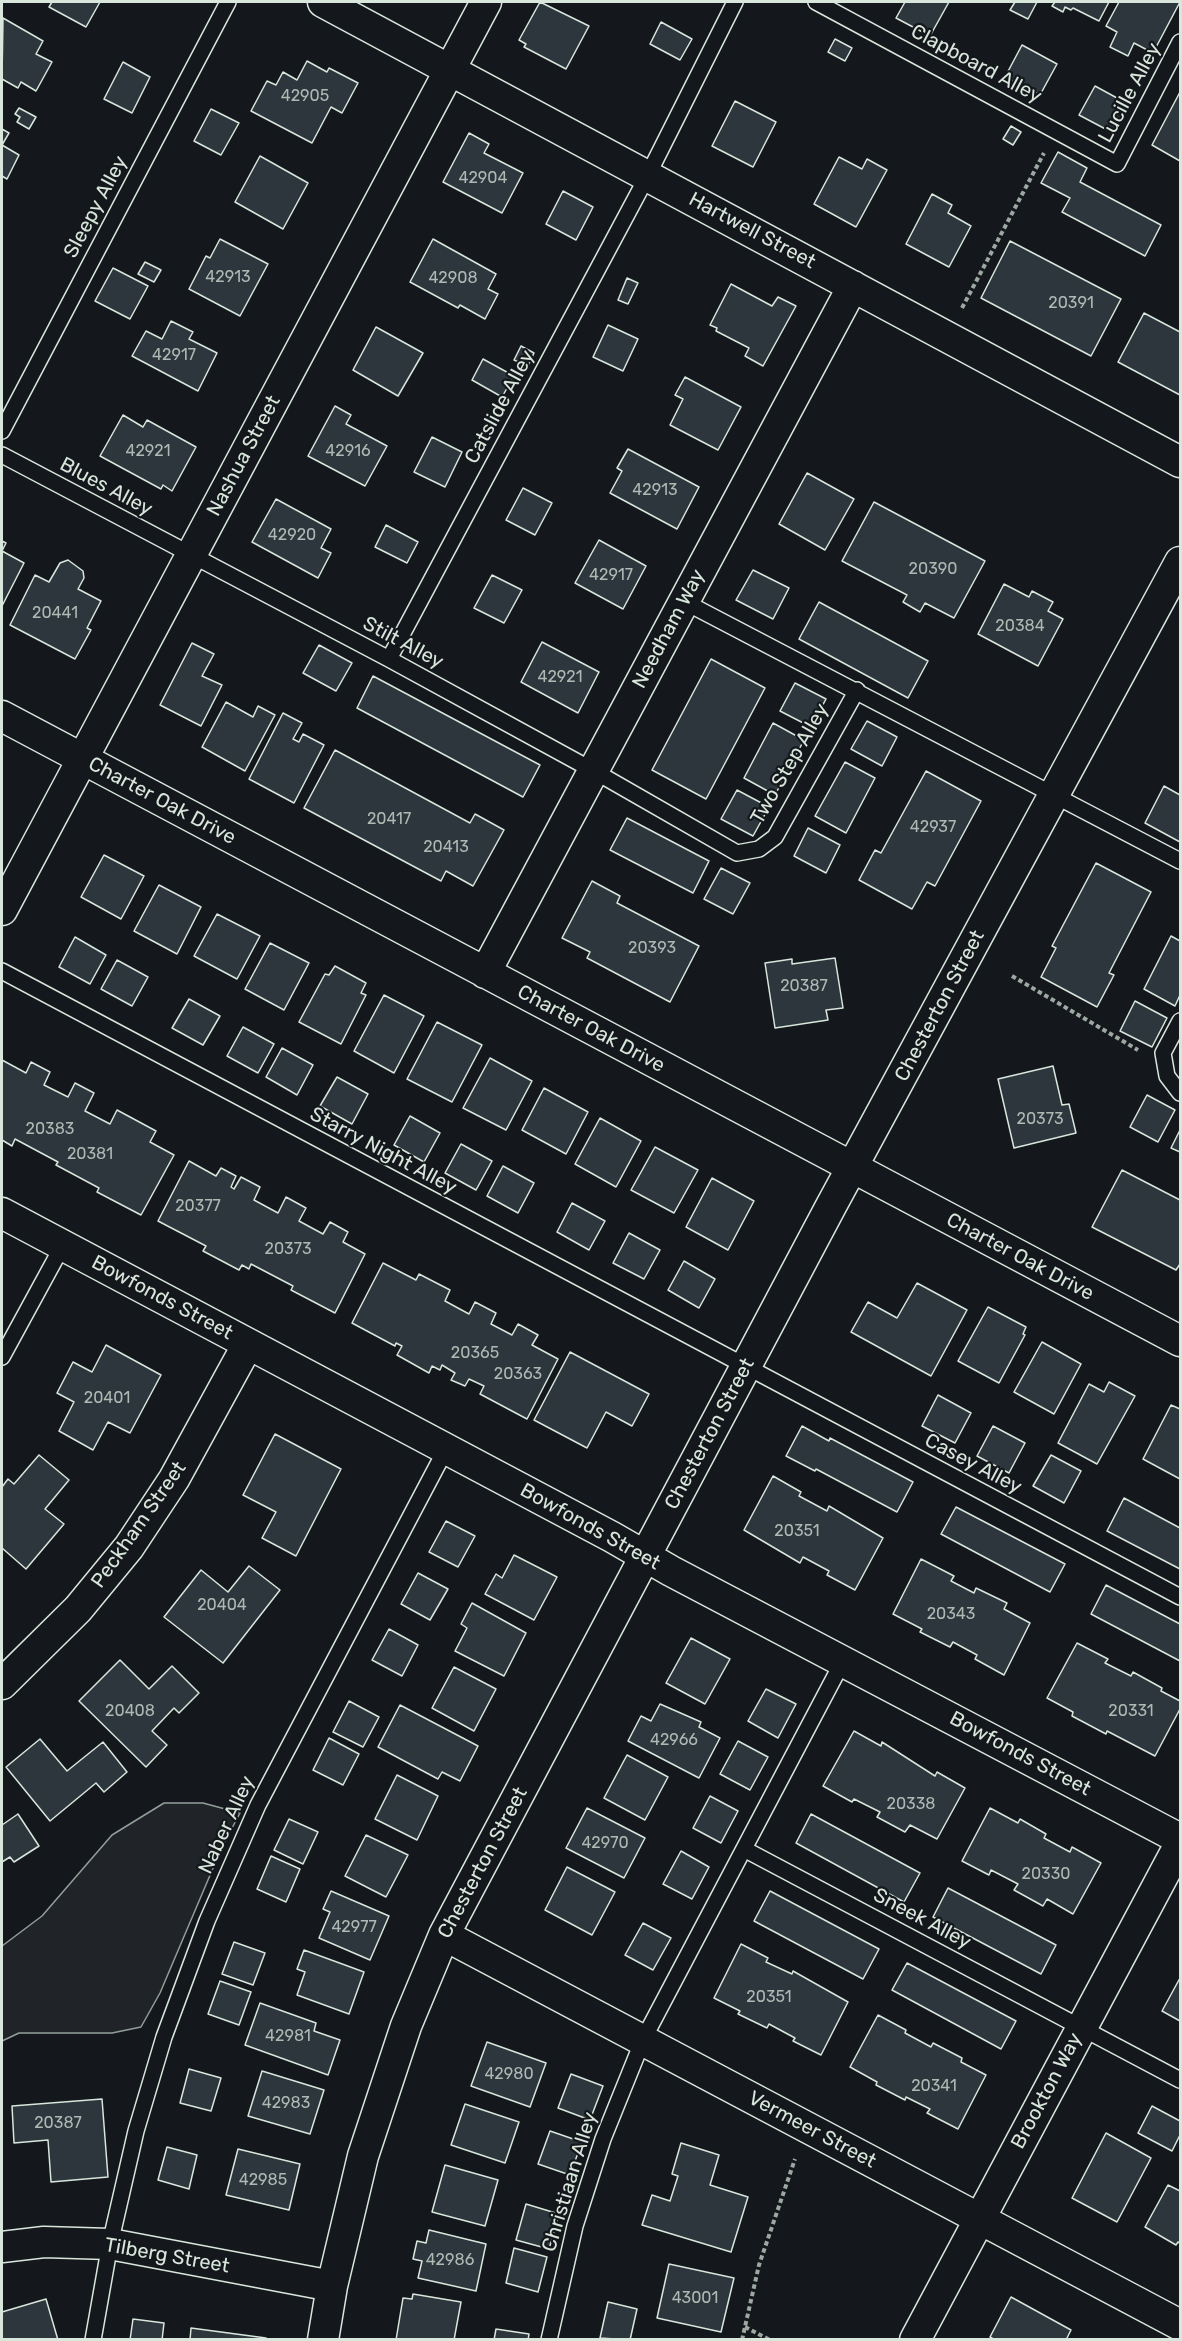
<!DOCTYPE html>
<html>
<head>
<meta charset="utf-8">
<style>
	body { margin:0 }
	#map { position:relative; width:1182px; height:2341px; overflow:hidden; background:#14181c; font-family:Rubik,sans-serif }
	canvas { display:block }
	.frame { position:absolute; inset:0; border:3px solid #d8e6dc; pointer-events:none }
</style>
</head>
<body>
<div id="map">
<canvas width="1182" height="2341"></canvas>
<div class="frame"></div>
</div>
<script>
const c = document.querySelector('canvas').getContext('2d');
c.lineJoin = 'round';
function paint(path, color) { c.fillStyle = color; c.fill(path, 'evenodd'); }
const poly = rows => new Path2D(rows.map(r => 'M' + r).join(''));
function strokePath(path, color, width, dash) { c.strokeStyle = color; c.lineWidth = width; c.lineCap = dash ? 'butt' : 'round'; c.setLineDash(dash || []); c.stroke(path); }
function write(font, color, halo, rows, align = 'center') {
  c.font = font + ' Rubik,sans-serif'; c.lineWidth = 4.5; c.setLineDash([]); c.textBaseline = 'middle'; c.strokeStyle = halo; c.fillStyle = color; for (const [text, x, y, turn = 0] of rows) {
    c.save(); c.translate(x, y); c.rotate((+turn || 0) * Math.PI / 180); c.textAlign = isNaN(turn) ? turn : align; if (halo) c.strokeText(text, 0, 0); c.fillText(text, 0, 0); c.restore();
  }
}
const green = poly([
	[164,1803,203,1803,240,1813,222,1847,160,1993,141,2027,112,2033,19,2033,2,2041,2,1946,42,1916,112,1835,164,1803]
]);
const building = poly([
	[52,2,100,2,86,27,49,7,52,2],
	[540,2,589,26,566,69,524,47,526,44,519,40,540,2],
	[905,2,949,2,930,36,896,18,905,2],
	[1015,2,1037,2,1028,19,1010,10,1015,2],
	[1055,2,1109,2,1099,21,1073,8,1071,10,1065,7,1063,12,1052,6,1055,2],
	[1119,2,1180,2,1153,53,1134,43,1128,56,1110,47,1117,32,1106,26,1119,2],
	[3,18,43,41,36,54,52,62,36,91,21,82,18,88,2,79,3,18],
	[661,22,692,39,680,60,650,44,661,22],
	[835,39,852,48,845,61,828,52,835,39],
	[1022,45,1057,64,1040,95,1005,77,1022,45],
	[307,61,327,72,329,68,358,83,342,113,331,107,312,143,251,111,267,81,276,85,283,72,297,80,307,61],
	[123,62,150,77,132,113,104,99,123,62],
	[1095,86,1128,104,1113,133,1079,115,1095,86],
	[1180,92,1180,161,1152,145,1180,92],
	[735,101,776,122,753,167,712,146,735,101],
	[19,108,36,117,29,129,17,122,20,117,15,114,19,108],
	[211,109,239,123,221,155,194,141,211,109],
	[1011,126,1021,132,1013,145,1003,139,1011,126],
	[2,129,9,133,2,145,19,155,7,179,2,176,2,129],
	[469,133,489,144,484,153,523,173,502,213,443,182,469,133],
	[1058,152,1087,168,1080,182,1161,225,1145,256,1062,212,1070,198,1041,183,1058,152],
	[260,156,308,183,283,229,235,202,260,156],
	[839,157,862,169,867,159,887,170,856,227,814,204,839,157],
	[563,191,593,207,576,240,546,224,563,191],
	[932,194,952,205,948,213,971,226,949,267,906,244,932,194],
	[220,239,268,264,240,316,189,289,206,256,210,258,220,239],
	[433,239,496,274,488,289,498,294,485,319,460,305,458,308,410,282,433,239],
	[1010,241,1121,299,1091,356,981,298,1010,241],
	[145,262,161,270,154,282,138,274,145,262],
	[113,268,148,286,130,319,95,301,113,268],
	[627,278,638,283,628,304,618,300,627,278],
	[731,284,772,306,778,297,796,306,763,366,745,356,749,348,716,331,717,328,710,325,731,284],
	[1144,313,1180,332,1180,395,1118,362,1144,313],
	[171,321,193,332,189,339,217,353,198,391,132,356,146,331,162,339,171,321],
	[608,325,638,339,623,371,593,357,608,325],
	[376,327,423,353,398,396,353,370,376,327],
	[521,346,534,353,528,366,514,360,521,346],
	[483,359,514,376,502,397,472,380,483,359],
	[685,377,741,407,718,450,670,425,683,399,675,395,685,377],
	[335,406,351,415,346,424,387,446,365,486,308,456,335,406],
	[123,415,143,427,147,420,196,447,172,491,163,485,161,489,100,456,123,415],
	[432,437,462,452,445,487,414,472,432,437],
	[628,449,699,487,677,529,610,493,622,471,617,468,628,449],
	[807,473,854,499,825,550,779,524,807,473],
	[523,488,552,503,535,535,506,520,523,488],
	[276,499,331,529,321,548,331,553,318,578,252,542,276,499],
	[874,502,985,561,954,618,925,603,920,612,903,602,907,595,842,561,874,502],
	[386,525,418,542,407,563,375,547,386,525],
	[599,540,646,566,623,609,575,583,599,540],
	[2,541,6,543,2,551,24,563,2,606,2,541],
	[68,560,83,571,84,578,78,589,101,601,87,628,91,630,75,659,10,625,35,575,49,582,60,563,68,560],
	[753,570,789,588,773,619,736,600,753,570],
	[492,575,522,590,504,623,474,608,492,575],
	[1004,584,1029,597,1032,591,1053,602,1048,611,1063,619,1038,666,978,634,1004,584],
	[819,602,928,661,908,698,799,639,819,602],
	[542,642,599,672,578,713,521,682,542,642],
	[192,643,214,654,202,676,222,685,201,726,160,705,192,643],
	[319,645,352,663,336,691,303,673,319,645],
	[711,659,765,688,706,799,652,770,711,659],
	[373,676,540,765,523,797,357,708,373,676],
	[795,683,826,699,811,727,780,711,795,683],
	[226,702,253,717,258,706,275,715,245,771,202,747,226,702],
	[283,713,302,723,293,739,299,742,303,734,324,745,294,803,249,779,283,713],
	[867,721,897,737,882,766,851,749,867,721],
	[773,723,804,740,775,795,744,778,773,723],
	[335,750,470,823,475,814,504,830,473,886,446,871,441,881,304,808,335,750],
	[845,762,875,778,846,833,815,816,845,762],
	[926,771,981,801,935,886,927,882,912,909,859,880,875,850,881,853,926,771],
	[1164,786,1180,795,1180,842,1145,823,1164,786],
	[737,790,769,807,753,836,721,819,737,790],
	[627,818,709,861,693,893,610,850,627,818],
	[808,828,840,845,826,873,794,856,808,828],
	[104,855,144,876,121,919,81,897,104,855],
	[1096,863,1151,892,1109,973,1114,975,1097,1007,1041,977,1056,948,1052,946,1096,863],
	[721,868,750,883,733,914,704,899,721,868],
	[592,881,620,896,617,903,699,946,670,1002,587,958,590,952,562,938,592,881],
	[159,885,201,907,177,954,134,931,159,885],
	[217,914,260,936,237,979,194,956,217,914],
	[1171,936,1180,941,1180,995,1175,1006,1144,989,1171,936],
	[75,937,106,955,90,984,59,967,75,937],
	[270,943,309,963,284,1010,245,989,270,943],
	[835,958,843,1008,826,1010,828,1020,775,1028,765,963,792,959,792,964,835,958],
	[117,960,148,977,132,1006,101,989,117,960],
	[335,966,366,983,361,993,366,995,341,1044,299,1022,325,974,329,975,335,966],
	[384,995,424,1016,394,1073,354,1051,384,995],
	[189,999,220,1016,203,1045,172,1028,189,999],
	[1135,1001,1167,1018,1152,1047,1120,1031,1135,1001],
	[437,1022,482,1045,452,1102,407,1079,437,1022],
	[243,1027,274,1044,258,1073,227,1056,243,1027],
	[282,1048,313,1065,297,1095,266,1077,282,1048],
	[490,1058,532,1081,506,1130,463,1108,490,1058],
	[2,1060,26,1073,31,1062,50,1072,44,1085,68,1097,75,1083,94,1093,85,1111,110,1124,117,1110,156,1131,150,1142,174,1155,141,1215,97,1192,99,1188,56,1165,58,1162,15,1139,12,1146,2,1140,2,1060],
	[1053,1066,1062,1105,1069,1104,1076,1133,1014,1148,998,1079,1053,1066],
	[337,1077,368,1094,352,1124,320,1106,337,1077],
	[544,1088,588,1112,566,1154,522,1130,544,1088],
	[1147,1095,1175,1110,1158,1142,1130,1127,1147,1095],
	[410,1116,440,1133,424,1162,394,1145,410,1116],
	[600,1118,641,1141,616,1187,575,1164,600,1118],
	[1180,1130,1180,1152,1171,1148,1180,1130],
	[461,1144,492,1161,476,1190,445,1173,461,1144],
	[655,1147,698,1170,674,1213,631,1190,655,1147],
	[189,1161,216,1176,221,1168,236,1176,231,1187,234,1189,241,1177,260,1187,254,1200,278,1213,286,1197,306,1208,299,1221,323,1234,330,1222,348,1232,343,1242,365,1254,335,1313,291,1290,293,1286,251,1264,249,1269,242,1265,239,1270,203,1251,206,1246,158,1221,189,1161],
	[503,1166,534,1183,518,1213,487,1196,503,1166],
	[1122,1170,1180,1200,1180,1264,1176,1270,1092,1227,1122,1170],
	[712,1178,754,1201,728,1250,686,1227,712,1178],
	[572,1203,605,1221,589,1250,557,1232,572,1203],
	[629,1233,660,1250,644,1279,613,1263,629,1233],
	[684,1261,715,1279,699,1308,668,1290,684,1261],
	[383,1263,416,1280,419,1274,450,1290,445,1301,469,1314,475,1302,496,1313,491,1324,512,1335,518,1324,538,1335,532,1345,558,1359,527,1419,480,1394,484,1386,469,1379,465,1386,451,1380,455,1373,442,1365,440,1370,432,1366,429,1373,397,1355,402,1346,396,1343,395,1346,352,1323,383,1263],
	[917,1283,967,1310,931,1376,851,1332,868,1302,897,1318,917,1283],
	[988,1307,1026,1327,1023,1334,1025,1335,999,1383,958,1361,988,1307],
	[1042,1342,1081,1364,1054,1414,1014,1392,1042,1342],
	[106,1345,161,1375,130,1433,108,1422,93,1450,59,1431,74,1402,57,1393,73,1362,92,1372,106,1345],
	[570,1352,649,1394,632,1426,606,1412,587,1448,534,1420,570,1352],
	[1109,1382,1135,1396,1097,1464,1058,1443,1089,1384,1104,1392,1109,1382],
	[938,1395,971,1413,955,1443,922,1426,938,1395],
	[1171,1405,1180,1409,1180,1479,1143,1459,1171,1405],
	[802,1426,829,1441,830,1438,913,1482,897,1512,816,1469,815,1471,786,1456,802,1426],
	[993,1426,1025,1443,1009,1473,977,1456,993,1426],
	[275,1434,341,1469,296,1556,262,1538,276,1512,243,1495,275,1434],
	[39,1455,69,1480,45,1509,64,1524,26,1569,2,1548,2,1487,8,1479,14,1484,39,1455],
	[1051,1455,1081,1471,1064,1503,1033,1486,1051,1455],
	[773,1476,801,1492,799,1496,827,1511,829,1506,883,1538,855,1590,827,1575,829,1571,803,1557,800,1563,744,1530,773,1476],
	[1124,1498,1180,1528,1180,1569,1107,1531,1124,1498],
	[956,1507,1065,1564,1050,1592,941,1534,956,1507],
	[446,1521,475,1536,458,1567,429,1552,446,1521],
	[514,1555,557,1577,534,1620,485,1594,496,1574,502,1578,514,1555],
	[921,1559,954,1576,951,1581,974,1593,976,1588,1007,1603,1004,1609,1030,1623,1004,1675,975,1659,977,1655,953,1642,950,1647,920,1632,922,1629,893,1614,921,1559],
	[249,1566,280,1590,223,1663,164,1617,201,1570,228,1592,249,1566],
	[418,1573,448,1589,430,1620,401,1604,418,1573],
	[1106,1585,1180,1624,1180,1661,1091,1614,1106,1585],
	[472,1603,526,1633,504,1676,455,1651,467,1628,461,1624,472,1603],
	[389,1629,418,1645,402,1676,372,1660,389,1629],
	[691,1638,730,1659,705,1704,666,1683,691,1638],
	[1077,1643,1108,1659,1105,1663,1131,1676,1133,1672,1162,1688,1161,1691,1180,1701,1180,1709,1155,1756,1107,1731,1106,1734,1072,1716,1073,1712,1047,1698,1077,1643],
	[120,1660,149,1689,172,1666,199,1693,179,1713,174,1708,152,1731,167,1745,146,1767,79,1701,120,1660],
	[454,1667,496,1689,474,1731,432,1708,454,1667],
	[766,1689,796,1704,778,1738,748,1721,766,1689],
	[349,1701,379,1717,363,1747,333,1732,349,1701],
	[660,1704,701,1722,699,1727,720,1738,699,1778,628,1741,641,1716,651,1721,660,1704],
	[400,1705,478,1746,460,1781,442,1772,438,1779,378,1747,400,1705],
	[854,1731,881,1746,882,1742,935,1776,937,1772,965,1788,937,1839,910,1825,905,1832,877,1817,880,1812,854,1799,852,1802,823,1786,854,1731],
	[329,1738,359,1754,343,1785,313,1770,329,1738],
	[40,1739,67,1771,103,1742,127,1772,104,1792,96,1783,50,1821,6,1767,40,1739],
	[738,1741,768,1757,750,1790,720,1774,738,1741],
	[627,1755,668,1777,645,1820,604,1798,627,1755],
	[397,1775,438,1796,417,1840,375,1819,397,1775],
	[710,1796,738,1811,721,1843,693,1828,710,1796],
	[587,1808,645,1838,624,1878,566,1848,587,1808],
	[990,1808,1018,1823,1020,1819,1046,1834,1044,1838,1070,1852,1072,1847,1101,1863,1073,1914,1047,1899,1043,1906,1014,1890,1018,1884,991,1870,989,1875,962,1861,990,1808],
	[18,1814,39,1846,14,1862,10,1857,2,1862,2,1825,18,1814],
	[811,1814,920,1873,904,1902,796,1843,811,1814],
	[289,1819,318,1832,303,1864,274,1850,289,1819],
	[366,1835,408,1855,386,1897,345,1876,366,1835],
	[681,1851,709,1867,692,1899,663,1884,681,1851],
	[271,1856,300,1869,286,1902,257,1889,271,1856],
	[567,1867,615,1892,592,1935,545,1910,567,1867],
	[948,1888,1056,1945,1041,1974,933,1917,948,1888],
	[331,1891,389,1916,370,1960,319,1938,330,1912,323,1909,331,1891],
	[770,1891,879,1949,863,1979,754,1921,770,1891],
	[643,1923,671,1938,653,1970,625,1955,643,1923],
	[234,1942,265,1953,253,1985,222,1974,234,1942],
	[741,1944,768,1958,766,1962,792,1974,793,1971,848,2002,821,2055,793,2041,795,2038,769,2024,767,2028,738,2014,740,2011,714,1998,741,1944],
	[304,1950,364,1972,349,2014,297,1995,305,1972,297,1969,304,1950],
	[907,1963,1016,2021,1001,2049,892,1990,907,1963],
	[1180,1978,1180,2021,1162,2011,1180,1978],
	[220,1981,251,1992,239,2025,208,2014,220,1981],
	[260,2003,316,2023,314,2031,340,2040,328,2075,245,2045,260,2003],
	[878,2015,906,2030,905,2033,931,2047,933,2043,962,2058,961,2062,986,2075,958,2129,927,2113,930,2109,906,2097,905,2100,876,2085,877,2082,850,2067,878,2015],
	[487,2042,546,2063,530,2107,471,2086,487,2042],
	[189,2069,221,2078,211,2111,180,2103,189,2069],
	[262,2071,324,2090,310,2134,248,2116,262,2071],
	[571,2074,603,2086,590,2120,558,2108,571,2074],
	[102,2099,108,2177,51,2182,48,2140,14,2143,12,2106,102,2099],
	[465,2104,519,2122,505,2163,451,2145,465,2104],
	[1152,2106,1180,2121,1180,2135,1172,2151,1138,2133,1152,2106],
	[550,2131,582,2142,570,2175,538,2164,550,2131],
	[1106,2133,1151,2158,1117,2222,1072,2198,1106,2133],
	[681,2143,719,2155,710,2185,748,2197,731,2252,642,2225,652,2195,670,2201,678,2176,672,2174,681,2143],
	[167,2147,197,2155,189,2189,158,2180,167,2147],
	[238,2149,300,2164,289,2210,226,2195,238,2149],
	[445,2165,498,2180,485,2226,432,2212,445,2165],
	[1168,2185,1180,2191,1180,2243,1178,2242,1176,2245,1145,2227,1168,2185],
	[526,2204,559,2214,549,2249,516,2240,526,2204],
	[429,2230,486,2244,476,2291,418,2278,422,2261,413,2259,417,2241,426,2243,429,2230],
	[514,2248,547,2257,538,2292,506,2283,514,2248],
	[669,2264,734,2278,721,2332,657,2318,669,2264],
	[413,2294,461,2302,454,2340,396,2340,403,2298,412,2299,413,2294],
	[1011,2297,1071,2330,1066,2340,995,2340,990,2337,1011,2297],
	[46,2299,58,2340,2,2340,2,2312,46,2299],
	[608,2302,637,2309,630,2340,600,2338,608,2302],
	[133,2319,164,2323,162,2340,130,2340,133,2319],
	[191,2328,266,2338,266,2340,190,2340,191,2328],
	[496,2329,529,2334,528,2340,494,2340,496,2329]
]);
const path = poly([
	[962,308,1044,153],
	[1012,976,1138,1050],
	[745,2327,770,2340],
	[742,2340,759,2265,795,2159]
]);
const service = poly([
	[816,2,1117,164,1180,42],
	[2,431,228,2],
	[2,455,389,659,594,771,737,853,759,849,775,837,857,690],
	[683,601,1180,861],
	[389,659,648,175,735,2],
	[2,971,1180,1597],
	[1180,1021,1163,1053,1167,1076,1180,1093],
	[2,1357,63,1245],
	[744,1849,1180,2080],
	[93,2340,110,2244,136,2131,164,2037,207,1921,258,1805,446,1449],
	[549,2340,575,2226,603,2139,643,2040,843,1661]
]);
const minor = poly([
	[323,2,1180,462],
	[2,716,1180,1341],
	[2,910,486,2],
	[485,973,853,286],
	[2,1213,612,1537,671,1571,1180,1839],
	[2,1684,78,1609,129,1547,174,1479,248,1344],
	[444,1935,1180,2325],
	[2,2247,44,2242,110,2244,332,2286],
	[323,2340,332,2286,363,2156,406,2026,444,1935,831,1206,1180,562],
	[915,2340,1180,1844]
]);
const numberNames = [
	["42905",305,96],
	["42904",483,178],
	["42913",228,277],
	["42908",453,278],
	["20391",1071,303],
	["42917",174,355],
	["42921",148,451],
	["42916",348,451],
	["42913",655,490],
	["42920",292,535],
	["20390",933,569],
	["42917",611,575],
	["20441",55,613],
	["20384",1020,626],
	["42921",560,677],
	["20417",389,819],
	["42937",933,827],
	["20413",446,847],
	["20393",652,948],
	["20387",804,986],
	["20373",1040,1119],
	["20383",50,1129],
	["20381",90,1154],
	["20377",198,1206],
	["20373",288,1249],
	["20365",475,1353],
	["20363",518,1374],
	["20401",107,1398],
	["20351",797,1531],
	["20404",222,1605],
	["20343",951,1614],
	["20408",130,1711],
	["20331",1131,1711],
	["42966",674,1740],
	["20338",911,1804],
	["42970",605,1843],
	["20330",1046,1874],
	["42977",354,1927],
	["20351",769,1997],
	["42981",288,2036],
	["42980",509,2074],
	["20341",934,2086],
	["42983",286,2103],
	["20387",58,2123],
	["42985",263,2180],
	["42986",450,2260],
	["43001",695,2298]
];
const streetNames = [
	["Clapboard Alley",976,64,28],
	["Lucille Alley",1130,93,-62],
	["Sleepy Alley",96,207,-62],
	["Hartwell Street",752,231,28],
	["Catslide Alley",500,407,-62],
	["Nashua Street",244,456,-62],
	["Blues Alley",106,487,28],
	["Needham Way",669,629,-62],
	["Stilt Alley",403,643,28],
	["Two Step Alley",790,764,-60],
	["Charter Oak Drive",162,801,28],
	["Chesterton Street",940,1006,-62],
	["Charter Oak Drive",591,1029,28],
	["Starry Night Alley",383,1151,28],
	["Charter Oak Drive",1020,1257,28],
	["Bowfonds Street",162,1298,28],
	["Chesterton Street",710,1434,-62],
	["Casey Alley",973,1464,28],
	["Peckham Street",139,1525,-55],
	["Bowfonds Street",590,1527,29],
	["Bowfonds Street",1020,1754,28],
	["Naber Alley",227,1825,-65],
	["Chesterton Street",483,1863,-62],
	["Sneek Alley",922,1919,28],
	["Brookton Way",1047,2091,-62],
	["Vermeer Street",812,2130,28],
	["Christiaan Alley",570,2182,-73],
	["Tilberg Street",167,2256,10]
];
paint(green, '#202428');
strokePath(green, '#939e99', 1.5);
paint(building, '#2c363c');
strokePath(building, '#d8e6dc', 1.5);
strokePath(service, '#d8e6dc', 18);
strokePath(minor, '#d8e6dc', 33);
strokePath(path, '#9da8a2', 4, [4.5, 3]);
strokePath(service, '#14181c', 15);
strokePath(minor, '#14181c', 30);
write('16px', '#adbab4', null, numberNames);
write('20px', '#d8e6dc', '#14181c', streetNames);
</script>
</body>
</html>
